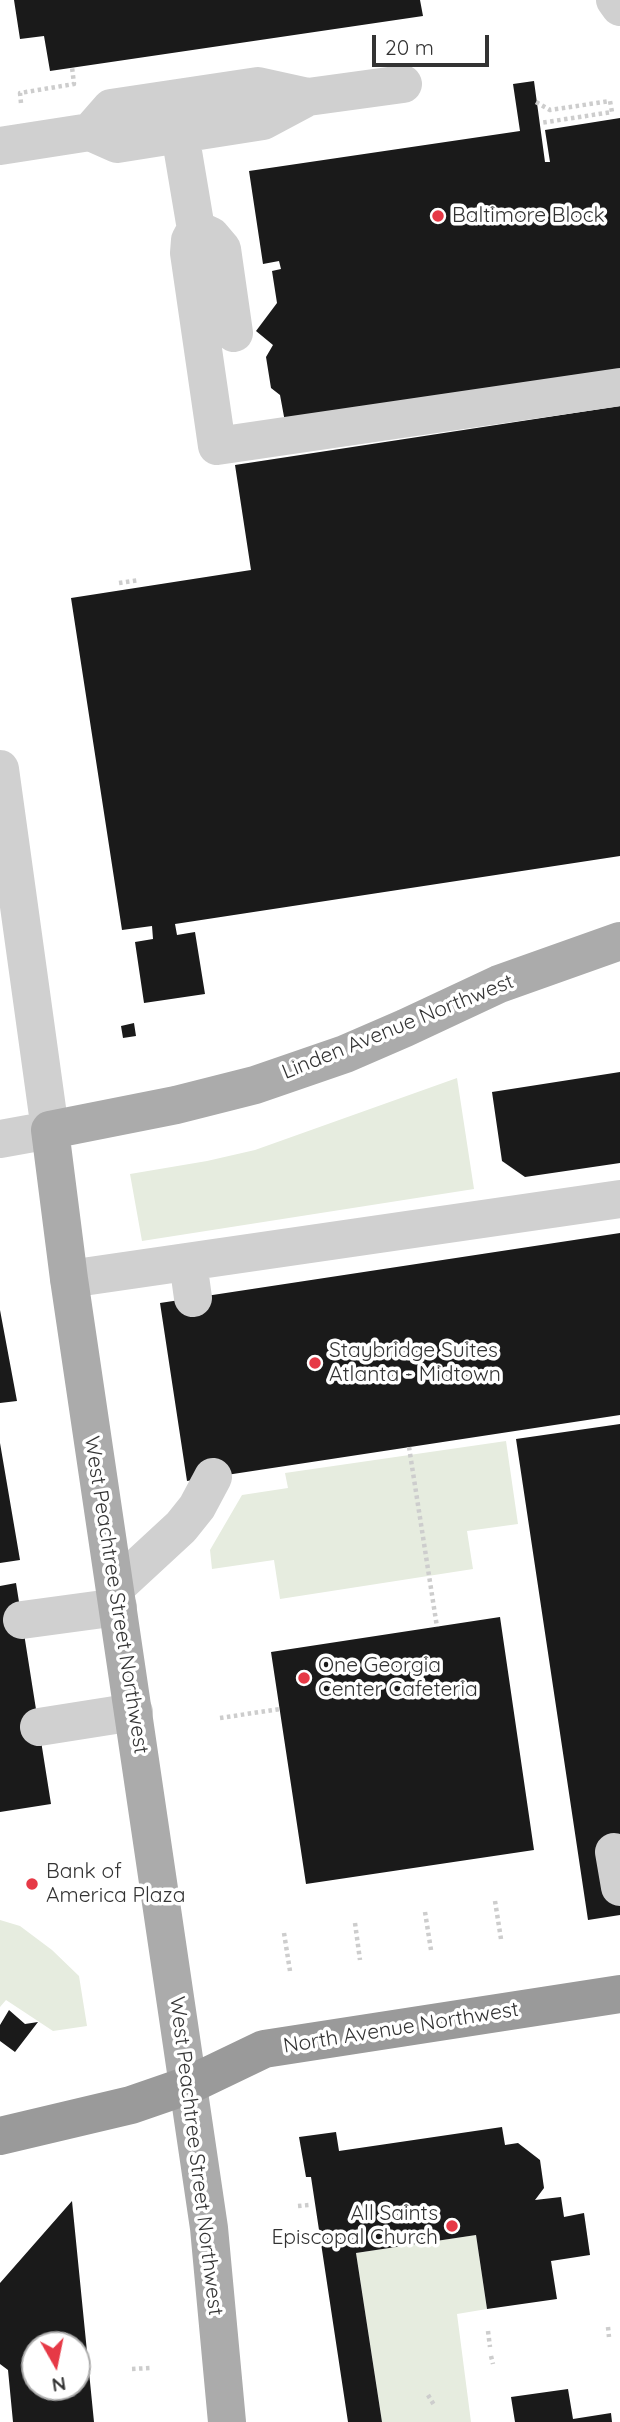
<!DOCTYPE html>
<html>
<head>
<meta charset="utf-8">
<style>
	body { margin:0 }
	#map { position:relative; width:620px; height:2422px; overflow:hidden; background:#fff; font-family:Quicksand,sans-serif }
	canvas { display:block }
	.north { position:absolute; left:21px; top:2331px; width:70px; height:70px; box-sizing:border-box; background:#fff; border:2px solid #adadad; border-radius:50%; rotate:171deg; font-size:19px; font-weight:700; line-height:28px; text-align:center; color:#333 }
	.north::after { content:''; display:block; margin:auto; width:24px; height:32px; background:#e63946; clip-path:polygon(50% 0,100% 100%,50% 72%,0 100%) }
	.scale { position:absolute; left:372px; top:35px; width:117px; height:32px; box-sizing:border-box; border:4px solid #333; border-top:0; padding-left:9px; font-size:21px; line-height:24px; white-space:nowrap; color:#333; -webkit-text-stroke:5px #fff; paint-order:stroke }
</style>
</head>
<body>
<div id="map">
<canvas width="620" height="2422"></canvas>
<div class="north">N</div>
<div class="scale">20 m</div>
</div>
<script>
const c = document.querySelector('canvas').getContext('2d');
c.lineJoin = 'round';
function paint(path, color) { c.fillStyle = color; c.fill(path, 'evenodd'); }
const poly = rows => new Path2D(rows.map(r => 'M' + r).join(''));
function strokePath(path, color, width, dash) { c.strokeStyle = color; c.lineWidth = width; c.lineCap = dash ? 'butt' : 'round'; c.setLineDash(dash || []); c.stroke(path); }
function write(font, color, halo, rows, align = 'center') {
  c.font = font + ' Quicksand,sans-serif'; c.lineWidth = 7; c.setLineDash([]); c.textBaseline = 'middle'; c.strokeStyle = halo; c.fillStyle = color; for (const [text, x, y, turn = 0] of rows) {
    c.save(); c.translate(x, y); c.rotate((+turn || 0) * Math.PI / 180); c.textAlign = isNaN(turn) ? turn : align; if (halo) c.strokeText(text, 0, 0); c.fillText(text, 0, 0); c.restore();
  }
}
const green = poly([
	[457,1078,474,1189,142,1241,130,1174,207,1161,255,1150],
	[506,1441,518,1524,467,1531,473,1569,280,1599,274,1560,212,1569,210,1550,242,1495,288,1488,285,1473],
	[0,1920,20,1926,52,1950,79,1976,87,2026,53,2031,6,2000,0,2007],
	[476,2235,487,2309,457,2314,471,2422,382,2422,356,2253]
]);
const building = poly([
	[14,0,420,0,423,16,50,71,44,36,20,39],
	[534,81,545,162,550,162,545,130,620,118,620,372,285,422,280,395,271,388,266,357,273,345,256,331,277,303,272,271,281,269,279,261,263,264,249,171,520,131,513,84],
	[620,406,620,856,175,924,177,935,195,932,205,994,144,1003,135,942,153,939,152,926,122,930,71,598,251,570,235,465],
	[134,1023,136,1036,123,1038,121,1026],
	[620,1072,620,1163,525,1177,502,1161,492,1092],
	[620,1233,620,1415,187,1481,160,1303],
	[0,1310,17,1401,0,1403],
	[620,1424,620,1915,588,1920,516,1439],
	[0,1443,20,1560,0,1563],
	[16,1583,51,1804,0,1812,0,1586],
	[500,1617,534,1850,306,1884,271,1652],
	[9,2010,25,2024,38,2022,15,2052,0,2041,0,2025],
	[502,2127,505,2145,518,2143,540,2160,544,2188,535,2200,561,2197,564,2217,584,2213,590,2255,551,2261,557,2299,487,2309,476,2235,356,2253,382,2422,348,2422,311,2177,306,2177,299,2137,336,2132,339,2151],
	[72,2201,94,2422,13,2422,8,2370,0,2364,0,2283],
	[35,2345,77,2345,77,2387,35,2387],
	[568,2389,573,2419,611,2413,612,2422,515,2422,511,2397]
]);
const path = poly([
	[536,102,550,110,610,101,612,112,540,123],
	[21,103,20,93,74,84,72,67],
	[119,583,139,580],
	[409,1447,437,1627],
	[220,1718,280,1709],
	[495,1901,501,1939],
	[425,1912,431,1950],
	[355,1923,360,1960],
	[284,1933,290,1971],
	[298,2206,309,2205],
	[608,2327,609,2337],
	[488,2331,490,2347],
	[491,2356,493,2364],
	[132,2369,150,2368],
	[428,2395,434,2405]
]);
const minor = poly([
	[615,0,620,7],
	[90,132,117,144,180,134,263,121,308,97,403,84],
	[90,132,111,108,258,86,308,97],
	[180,134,196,229,211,236,222,249,234,333],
	[0,146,90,132],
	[196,229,190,240,189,253,217,446,620,387],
	[0,769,50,1130,0,1139],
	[188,1262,193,1298],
	[69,1279,620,1199],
	[115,1588,181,1527,197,1507,213,1477],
	[22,1620,118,1607],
	[39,1727,134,1712],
	[614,1852,620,1887]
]);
const major = poly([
	[227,2422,209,2228,69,1279,50,1130,176,1105,255,1085,345,1054,405,1028,499,984,620,941]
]);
const highway = poly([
	[0,2136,131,2105,189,2085,264,2049,620,1994]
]);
const markers = [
	[438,216,7,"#e63946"],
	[315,1363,7,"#e63946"],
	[304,1678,7,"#e63946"],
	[32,1884,7,"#e63946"],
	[452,2226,7,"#e63946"]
];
const poiNames = [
	["Baltimore Block",452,216],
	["Staybridge Suites",329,1351],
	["Atlanta - Midtown",329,1375],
	["One Georgia",318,1666],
	["Center Cafeteria",318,1690],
	["Bank of",46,1872],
	["America Plaza",46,1896],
	["All Saints",438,2214,"right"],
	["Episcopal Church",438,2238,"right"]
];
const streetNames = [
	["Linden Avenue Northwest",398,1027,-22],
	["West Peachtree Street Northwest",116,1595,81],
	["North Avenue Northwest",401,2028,-9],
	["West Peachtree Street Northwest",196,2156,83]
];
paint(green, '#e6ecdf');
paint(building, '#1a1a1a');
strokePath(path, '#cdcdcd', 4.5, [3.5, 3.5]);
strokePath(minor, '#d0d0d0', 38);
strokePath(major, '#ababab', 38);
strokePath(highway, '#9a9a9a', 38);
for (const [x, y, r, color] of markers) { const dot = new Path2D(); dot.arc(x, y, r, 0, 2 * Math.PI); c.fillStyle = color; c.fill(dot); strokePath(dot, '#fff', 2.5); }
write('21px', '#333', '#fff', poiNames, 'left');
write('21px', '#333', '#fff', streetNames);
</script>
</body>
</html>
